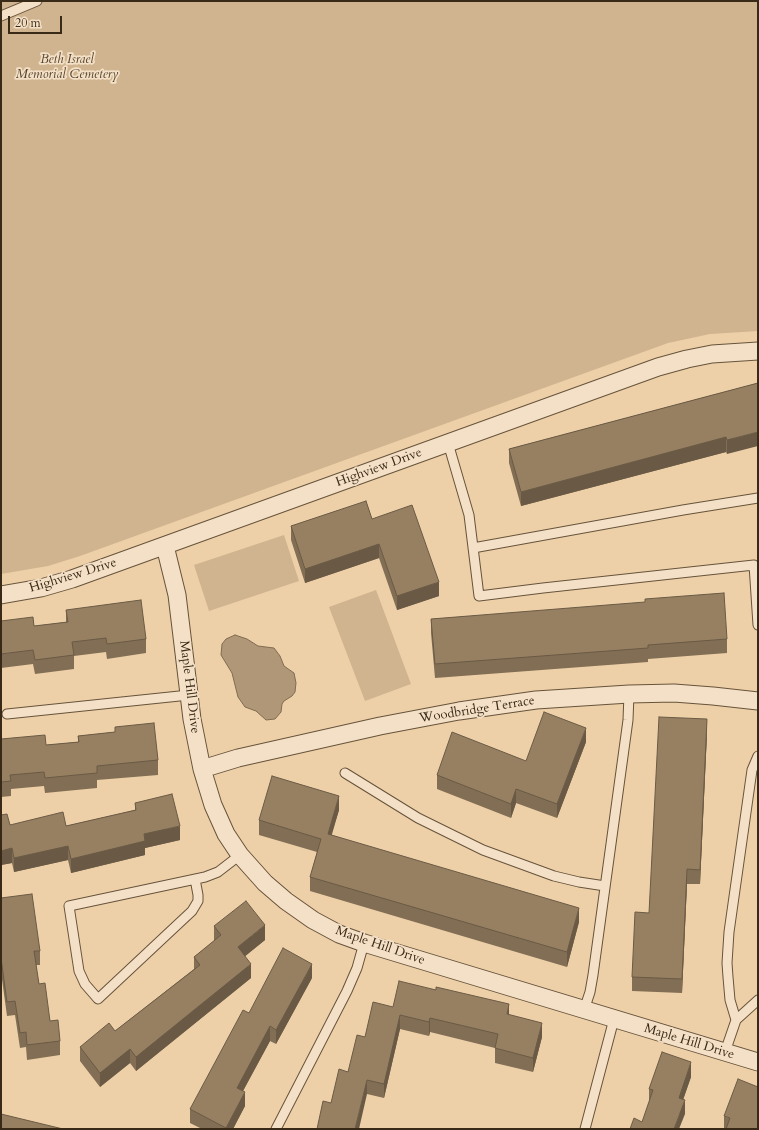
<!DOCTYPE html>
<html>
<head>
<meta charset="utf-8">
<style>
	body { margin:0 }
	#map { position:relative; width:759px; height:1130px; overflow:hidden; background:#eed0a8; font-family:Cardo,serif }
	canvas { display:block }
	.frame { position:absolute; inset:0; border:2px solid #392917; pointer-events:none }
	.scale { position:absolute; left:8px; top:16px; width:54px; height:18px; box-sizing:border-box; border:2px solid #392917; border-top:0; padding-left:5px; font-size:12px; line-height:14px; white-space:nowrap; color:#392917; -webkit-text-stroke:3px #f4e0c6; paint-order:stroke }
</style>
</head>
<body>
<div id="map">
<canvas width="759" height="1130"></canvas>
<div class="frame"></div>
<div class="scale">20 m</div>
</div>
<script>
const c = document.querySelector('canvas').getContext('2d');
c.lineJoin = 'round';
function paint(path, color) { c.fillStyle = color; c.fill(path, 'evenodd'); }
const poly = rows => new Path2D(rows.map(r => 'M' + r).join(''));
function strokePath(path, color, width, dash) { c.strokeStyle = color; c.lineWidth = width; c.lineCap = dash ? 'butt' : 'round'; c.setLineDash(dash || []); c.stroke(path); }
function write(font, color, halo, rows, align = 'center') {
  c.font = font + ' Cardo,serif'; c.lineWidth = 3.5; c.setLineDash([]); c.textBaseline = 'middle'; c.strokeStyle = halo; c.fillStyle = color; for (const [text, x, y, turn = 0] of rows) {
    c.save(); c.translate(x, y); c.rotate((+turn || 0) * Math.PI / 180); c.textAlign = isNaN(turn) ? turn : align; if (halo) c.strokeText(text, 0, 0); c.fillText(text, 0, 0); c.restore();
  }
}
const green = poly([
	[1,1,758,1,758,331,710,334,668,343,80,556,48,566,1,574],
	[284,535,299,581,209,611,194,565],
	[376,590,411,684,365,701,329,607]
]);
const water = poly([
	[235,635,247,639,258,646,274,648,280,656,284,666,294,673,296,683,295,692,292,696,284,701,282,704,281,712,275,719,266,720,256,711,245,707,238,697,232,673,221,655,222,644,226,639,235,635]
]);
const lane = poly([
	[1,16,37,1],
	[448,443,469,515,479,596,543,588,754,565,758,625],
	[473,548,683,510,758,498],
	[7,714,189,695],
	[345,773,418,818,483,850,554,876,579,882,605,886],
	[195,879,198,895,198,901,192,911,98,999,85,984,79,971,69,906,205,877,218,872,240,855],
	[584,1010,590,992,593,975,628,720,629,694],
	[736,1020,758,1000],
	[725,1052,736,1020,730,1000,728,977,727,963,729,932,752,770,758,756],
	[276,1129,347,991,357,968,364,943],
	[585,1129,614,1019]
]);
const street = poly([
	[165,546,177,595,192,719,202,769,213,805,226,834,240,855,265,883,286,901,313,920,339,934,364,943,758,1062],
	[1,595,41,588,72,579,658,367,687,359,712,354,758,351],
	[202,769,238,758,380,726,459,711,536,700,629,694,674,693,713,696,758,701]
]);
const wall = poly([
	[758,383,727,454,726,452,521,506,509,463,509,449],
	[372,519,439,596,397,610,379,558,305,583,291,540,291,526],
	[645,599,727,639,727,653,648,659,648,662,435,678,431,633,431,619,645,603],
	[66,610,146,639,146,653,107,659,106,652,74,656,74,669,35,674,33,664,1,668,1,621,34,626,66,622],
	[115,727,158,760,158,775,97,780,97,788,45,793,44,786,11,789,11,796,1,797,1,739,46,745,78,742,78,736,115,732],
	[707,733,700,884,687,884,682,993,632,991,632,977],
	[586,742,557,818,516,803,511,818,437,789,437,775,526,761],
	[135,803,180,840,145,848,145,855,71,873,68,860,14,872,12,863,1,865,1,815,10,825,66,826,135,810],
	[339,810,331,835,579,922,567,967,310,891,310,877,317,852,259,835,259,820],
	[1,898,40,951,40,965,36,965,39,984,50,1021,60,1041,60,1055,27,1060,26,1047,20,1048,15,1015,7,1016,1,972],
	[214,926,265,940,245,956,251,978,136,1071,130,1063,100,1087,80,1061,80,1047,115,1031,194,969,194,957,214,941],
	[312,978,276,1044,270,1041,243,1091,245,1106,233,1129,202,1129,190,1123,190,1109,249,1013],
	[393,1007,509,1015,542,1037,533,1072,495,1063,495,1048,430,1032,429,1036,400,1029,384,1098,367,1094,331,1103,348,1072,365,1037],
	[691,1077,683,1099,685,1114,642,1122,649,1103,649,1089],
	[724,1116,758,1129,724,1129]
]);
const shadedWall = poly([
	[758,432,758,446,727,454,727,440],
	[726,437,726,452,521,506,521,492],
	[379,544,379,558,305,583,305,569],
	[439,582,439,596,397,610,397,596],
	[707,719,707,733,700,884,700,870],
	[586,728,586,742,557,818,557,804],
	[516,789,516,803,511,818,511,804],
	[339,796,339,810,328,848,328,834],
	[180,826,180,840,145,848,145,855,71,873,71,859,144,834],
	[68,846,68,860,14,872,14,858],
	[12,848,12,863,1,865,1,851],
	[687,869,687,884,682,993,682,979],
	[579,908,579,922,567,967,567,952],
	[265,925,265,940,238,962,238,947],
	[251,964,251,978,136,1071,136,1057],
	[312,964,312,978,276,1044,276,1030],
	[509,1004,509,1018,507,1014],
	[400,1015,400,1029,384,1098,384,1084],
	[430,1018,430,1032,429,1036,429,1022],
	[542,1023,542,1037,533,1072,533,1058],
	[270,1026,270,1041,237,1102,237,1088],
	[130,1049,130,1063,100,1087,100,1073],
	[691,1062,691,1077,679,1112,679,1098],
	[367,1080,367,1094,359,1129,355,1129],
	[245,1092,245,1106,233,1129,226,1129,226,1128],
	[685,1100,685,1114,679,1129,674,1129]
]);
const building = poly([
	[758,383,758,432,727,440,726,437,521,492,509,449,758,383],
	[366,501,372,519,412,505,439,582,397,596,379,544,305,569,291,526,366,501],
	[724,593,727,639,648,645,648,648,435,664,431,619,645,602,645,599,724,593],
	[141,600,146,639,107,644,106,638,72,642,74,655,35,660,33,650,1,654,1,621,33,617,34,626,68,622,66,610,141,600],
	[544,712,586,728,557,804,516,789,511,804,437,775,452,732,526,761,544,712],
	[659,717,707,719,700,870,687,869,682,979,632,977,635,912,649,913,659,717],
	[154,723,158,760,97,766,97,773,45,778,44,772,10,775,11,781,1,782,1,739,45,735,46,745,79,742,78,736,115,732,115,727,154,723],
	[272,776,339,796,328,834,579,908,567,952,310,877,321,839,259,820,272,776],
	[172,794,180,826,144,834,145,841,71,859,68,846,14,858,12,848,1,851,1,815,7,814,10,825,63,812,66,826,136,810,135,803,172,794],
	[32,894,40,951,34,951,39,984,45,983,50,1021,58,1020,60,1041,27,1045,26,1032,20,1033,15,1001,7,1002,1,958,1,898,32,894],
	[246,901,265,925,238,947,251,964,136,1057,130,1049,100,1073,80,1047,109,1023,115,1031,200,965,194,957,221,935,214,926,246,901],
	[283,948,312,964,276,1030,270,1026,237,1088,245,1092,226,1128,190,1109,243,1010,249,1013,283,948],
	[399,981,436,990,436,987,509,1004,507,1014,542,1023,533,1058,495,1048,498,1034,430,1018,429,1022,400,1015,384,1084,367,1080,355,1129,317,1129,323,1101,331,1103,339,1069,348,1072,357,1035,365,1037,373,1002,393,1007,399,981],
	[662,1052,691,1062,679,1098,685,1100,674,1129,630,1129,634,1118,642,1122,653,1090,649,1089,662,1052],
	[738,1079,758,1087,758,1129,726,1129,730,1118,724,1116,738,1079],
	[1,1114,63,1129,1,1129,1,1114]
]);
const parkNames = [
	["Beth Israel",67,60],
	["Memorial Cemetery",67,75]
];
const streetNames = [
	["Highview Drive",379,468,-20],
	["Highview Drive",73,576,-17],
	["Maple Hill Drive",189,687,83],
	["Woodbridge Terrace",477,710,-9],
	["Maple Hill Drive",380,946,19],
	["Maple Hill Drive",689,1042,17]
];
paint(green, '#cfb48f');
paint(water, '#b09777');
strokePath(water, '#806b51', 1);
strokePath(lane, '#66533b', 11);
strokePath(street, '#66533b', 19);
strokePath(lane, '#f4e0c6', 9);
strokePath(street, '#f4e0c6', 17);
paint(wall, '#826e54');
paint(shadedWall, '#6a5a45');
paint(building, '#978062');
strokePath(building, '#6a5a45', 1);
write('italic 13px', '#57452f', '#f4e0c6', parkNames);
write('13px', '#392917', '#f4e0c6', streetNames);
</script>
</body>
</html>
